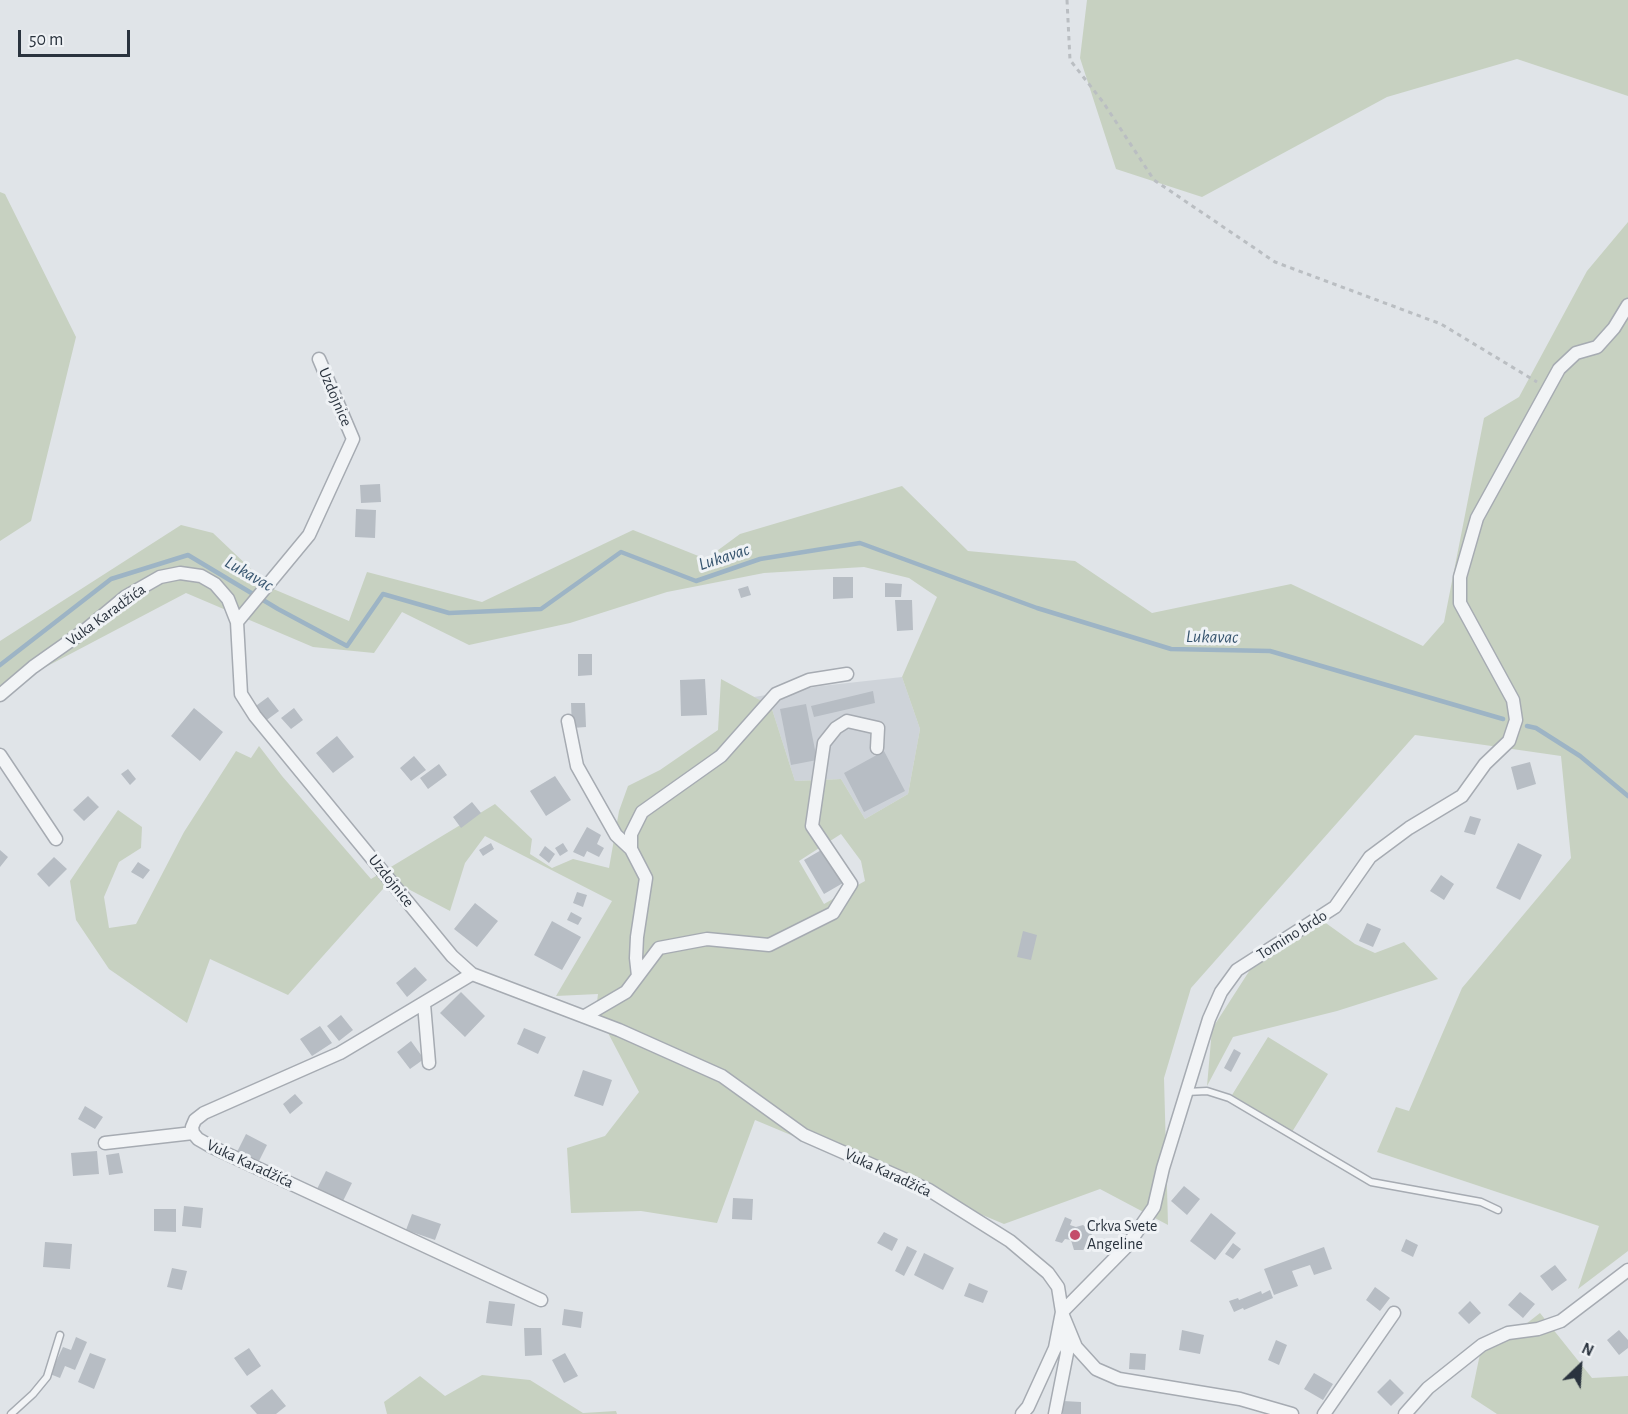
<!DOCTYPE html>
<html>
<head>
<meta charset="utf-8">
<style>
	body { margin:0 }
	#map { position:relative; width:1628px; height:1414px; overflow:hidden; background:#e0e4e8; font-family:"Alegreya Sans",sans-serif }
	canvas { display:block }
	.north { position:absolute; left:1550px; top:1336px; width:60px; height:60px; -webkit-text-stroke:4px #eff2f5; paint-order:stroke; rotate:25deg; font-size:16px; font-weight:700; line-height:24px; text-align:center; color:#2a333e }
	.north::after { content:''; display:block; margin:auto; width:21px; height:27px; background:#2a333e; clip-path:polygon(50% 0,100% 100%,50% 72%,0 100%) }
	.scale { position:absolute; left:18px; top:30px; width:112px; height:27px; box-sizing:border-box; border:3px solid #2a333e; border-top:0; padding-left:8px; font-size:18px; line-height:21px; white-space:nowrap; color:#2a333e; -webkit-text-stroke:4px #eff2f5; paint-order:stroke }
</style>
</head>
<body>
<div id="map">
<canvas width="1628" height="1414"></canvas>
<div class="north">N</div>
<div class="scale">50 m</div>
</div>
<script>
const c = document.querySelector('canvas').getContext('2d');
c.lineJoin = 'round';
function paint(path, color) { c.fillStyle = color; c.fill(path, 'evenodd'); }
const poly = rows => new Path2D(rows.map(r => 'M' + r).join(''));
function strokePath(path, color, width, dash) { c.strokeStyle = color; c.lineWidth = width; c.lineCap = dash ? 'butt' : 'round'; c.setLineDash(dash || []); c.stroke(path); }
function write(font, color, halo, rows, align = 'center') {
  c.font = font + ' "Alegreya Sans",sans-serif'; c.lineWidth = 6; c.setLineDash([]); c.textBaseline = 'middle'; c.strokeStyle = halo; c.fillStyle = color; for (const [text, x, y, turn = 0] of rows) {
    c.save(); c.translate(x, y); c.rotate((+turn || 0) * Math.PI / 180); c.textAlign = isNaN(turn) ? turn : align; if (halo) c.strokeText(text, 0, 0); c.fillText(text, 0, 0); c.restore();
  }
}
const built = poly([
	[902,677,920,729,908,794,865,819,841,779,795,781,771,706,754,697,821,686]
]);
const green = poly([
	[1087,0,1628,0,1628,96,1517,59,1387,97,1202,197,1116,169,1080,58],
	[0,192,5,194,76,337,31,521,0,541],
	[1628,222,1628,1251,1578,1289,1599,1226,1377,1152,1396,1107,1409,1111,1462,988,1571,858,1561,756,1415,735,1191,988,1164,1078,1168,1225,1100,1189,1004,1224,755,1120,717,1223,641,1211,571,1213,567,1148,605,1136,639,1092,596,1010,598,994,556,996,612,901,485,836,465,863,450,911,391,880,288,995,210,959,187,1023,109,969,76,920,70,881,118,810,142,827,141,848,119,862,104,897,109,928,136,924,184,832,236,751,251,758,259,746,282,776,371,879,495,804,532,839,530,854,552,868,573,859,609,868,619,811,628,786,660,770,718,730,721,679,771,706,795,781,841,779,865,819,908,794,920,729,902,677,937,597,909,578,864,567,764,573,667,592,570,623,469,645,402,612,374,653,313,647,186,593,0,691,0,641,181,525,213,533,271,588,349,621,367,572,482,602,633,530,706,559,740,534,902,486,968,551,1075,561,1152,613,1291,584,1423,646,1444,622,1484,418,1519,397,1587,271],
	[841,834,861,861,865,881,824,904,799,861],
	[1323,921,1355,944,1375,953,1404,942,1438,979,1337,1011,1233,1037,1207,1086,1212,1029,1255,962],
	[1268,1037,1328,1074,1292,1132,1232,1095],
	[1540,1313,1592,1378,1628,1376,1628,1414,1497,1414,1471,1397,1480,1354,1512,1335],
	[482,1375,530,1380,583,1413,616,1411,617,1414,387,1414,384,1402,420,1376,445,1396]
]);
const stream = poly([
	[0,665,111,579,188,555,278,609,347,646,383,594,449,613,541,609,621,552,696,581,760,559,860,543,1037,608,1171,649,1270,651,1503,719],
	[1527,726,1536,728,1580,756,1628,796]
]);
const building = poly([
	[380,484,381,502,361,503,360,485],
	[356,509,376,510,375,538,355,537],
	[833,577,853,577,853,598,833,599],
	[885,583,902,584,901,597,885,597],
	[748,586,751,595,741,598,738,589],
	[895,600,912,600,913,630,897,631],
	[578,654,592,654,592,675,578,676],
	[705,679,707,715,681,716,680,680],
	[873,691,875,703,814,717,811,706],
	[268,697,279,711,264,722,253,708],
	[571,703,585,703,586,727,572,728],
	[806,704,817,760,791,765,780,709],
	[194,708,223,732,200,761,171,736],
	[294,708,303,720,291,729,281,718],
	[337,736,354,757,333,773,316,753],
	[884,751,905,791,864,812,844,773],
	[414,756,426,770,411,781,400,768],
	[1530,762,1536,784,1517,790,1511,767],
	[439,764,447,775,428,789,420,778],
	[128,769,136,779,130,785,121,774],
	[555,776,571,800,546,816,530,791],
	[88,796,99,807,84,821,73,810],
	[472,802,481,813,461,828,453,817],
	[1470,816,1481,819,1475,835,1464,832],
	[587,827,601,835,597,844,604,848,599,857,587,851,584,857,573,852],
	[491,843,494,849,483,856,479,850],
	[563,843,568,851,560,856,555,848],
	[1518,843,1542,855,1520,900,1496,888],
	[545,846,555,854,549,863,539,855],
	[823,849,843,883,824,894,804,860],
	[0,850,8,857,0,867],
	[54,857,67,869,49,887,37,874],
	[138,862,150,870,143,879,131,872],
	[1441,875,1454,884,1444,900,1430,891],
	[577,892,587,895,583,907,573,903],
	[475,903,498,921,477,947,454,929],
	[571,912,582,918,578,925,567,920],
	[552,921,581,937,562,970,534,955],
	[1367,923,1381,929,1373,947,1359,941],
	[1023,931,1037,935,1031,960,1017,957],
	[415,967,427,980,407,997,396,983],
	[461,992,485,1016,465,1037,440,1013],
	[341,1015,353,1030,339,1041,327,1026],
	[320,1026,332,1043,312,1056,300,1039],
	[524,1028,546,1037,538,1054,517,1044],
	[411,1041,424,1059,410,1069,397,1052],
	[1234,1049,1241,1053,1231,1072,1224,1068],
	[583,1070,612,1080,603,1106,574,1096],
	[295,1094,303,1103,290,1114,283,1104],
	[85,1106,103,1117,95,1129,78,1119],
	[246,1134,267,1145,258,1163,237,1152],
	[97,1151,99,1174,73,1176,71,1153],
	[119,1153,123,1173,109,1175,106,1155],
	[326,1171,352,1183,343,1201,317,1189],
	[1184,1186,1200,1199,1187,1215,1171,1201],
	[733,1198,753,1199,752,1220,732,1219],
	[184,1206,203,1208,201,1228,182,1226],
	[154,1209,176,1209,176,1232,154,1231],
	[1211,1213,1236,1233,1215,1260,1190,1241],
	[412,1214,441,1224,435,1240,406,1230],
	[1065,1217,1072,1220,1070,1225,1076,1227,1083,1225,1091,1231,1093,1241,1083,1250,1074,1250,1071,1240,1065,1239,1062,1243,1055,1241],
	[884,1232,898,1239,892,1251,877,1243],
	[1406,1239,1418,1245,1413,1257,1401,1251],
	[45,1242,72,1244,70,1269,43,1267],
	[1233,1243,1241,1249,1233,1259,1225,1254],
	[907,1246,917,1251,904,1276,895,1271],
	[1324,1247,1332,1269,1314,1275,1310,1265,1292,1271,1298,1286,1274,1295,1264,1269],
	[924,1253,954,1268,943,1290,914,1275],
	[1555,1265,1567,1280,1552,1291,1540,1276],
	[172,1268,187,1271,182,1290,167,1287],
	[969,1283,988,1291,983,1303,964,1296],
	[1375,1287,1390,1298,1380,1311,1366,1300],
	[1270,1290,1273,1298,1244,1310,1243,1308,1234,1312,1229,1301,1238,1298,1239,1300,1261,1291,1262,1294],
	[1520,1292,1535,1304,1523,1318,1508,1305],
	[489,1301,515,1304,512,1326,486,1323],
	[1470,1301,1481,1313,1469,1324,1458,1313],
	[564,1309,583,1312,581,1328,562,1325],
	[524,1328,541,1328,542,1355,525,1356],
	[1182,1330,1204,1335,1200,1354,1179,1350],
	[1619,1330,1628,1340,1628,1348,1619,1355,1607,1340],
	[76,1337,87,1342,75,1370,65,1366,60,1378,50,1374,63,1347,71,1350],
	[1276,1340,1287,1345,1279,1365,1268,1360],
	[249,1348,261,1366,247,1376,234,1358],
	[90,1353,106,1359,94,1389,78,1382],
	[565,1353,578,1376,564,1383,552,1360],
	[1130,1353,1146,1354,1145,1370,1129,1369],
	[1314,1373,1333,1384,1323,1400,1304,1389],
	[1390,1379,1404,1393,1391,1406,1377,1392],
	[272,1389,286,1406,276,1414,257,1414,250,1406],
	[1063,1401,1081,1402,1081,1414,1063,1414]
]);
const path = poly([
	[1067,0,1070,60,1103,102,1154,180,1275,262,1441,324,1537,382]
]);
const lane = poly([
	[1186,1092,1207,1091,1229,1098,1371,1182,1481,1202,1498,1210],
	[11,1414,33,1394,47,1377,60,1335]
]);
const street = poly([
	[237,622,309,535,353,439,319,359],
	[0,695,33,667,84,631,125,597,160,577,180,573,201,576,215,584,228,599,237,622,241,694,255,716,452,956,472,974,619,1030,722,1076,804,1135,929,1190,1010,1241,1048,1273,1058,1287,1062,1312,1055,1348,1028,1407,1022,1414],
	[568,721,577,766,616,835,631,849],
	[0,755,56,839],
	[472,974,340,1053,204,1113,195,1120,192,1127,193,1133,198,1139,212,1147,541,1300],
	[638,976,659,948,707,939,769,945,833,913,851,884,812,826,824,743,836,728,847,721,878,728,877,748],
	[424,1004,429,1063],
	[585,1016,626,992,638,976,636,958,637,937,646,878,631,849,631,834,642,812,721,756,776,694,809,680,847,674],
	[105,1143,193,1133],
	[1062,1312,1127,1246,1154,1207,1163,1168,1209,1019,1221,992,1237,970,1335,907,1370,857,1409,828,1462,796,1485,764,1509,741,1516,720,1513,700,1460,603,1460,577,1477,518,1559,369,1576,353,1597,347,1614,328,1628,305],
	[1062,1313,1076,1347,1096,1369,1119,1379,1240,1399,1292,1414],
	[1055,1414,1067,1353,1064,1328],
	[1324,1414,1394,1313],
	[1405,1414,1428,1388,1482,1345,1508,1333,1538,1329,1561,1321,1628,1270]
]);
const markers = [
	[1075,1235,6,"#c44d6a"]
];
const streetNames = [
	["Uzdojnice",335,397,67],
	["Vuka Karadžića",106,615,-36],
	["Uzdojnice",391,881,51],
	["Tomino brdo",1292,935,-32],
	["Vuka Karadžića",250,1164,25],
	["Vuka Karadžića",888,1173,25]
];
const poiNames = [
	["Crkva Svete",1087,1226],
	["Angeline",1087,1244]
];
const waterNames = [
	["Lukavac",724,557,-18],
	["Lukavac",249,574,30],
	["Lukavac",1212,637,1]
];
paint(built, '#ced3d9');
paint(green, '#c7d1c1');
strokePath(stream, '#9db4c5', 4.5);
paint(building, '#b7bdc4');
strokePath(lane, '#a6abb2', 9);
strokePath(street, '#a6abb2', 15);
strokePath(path, '#babec2', 3, [4.5, 4.5]);
strokePath(lane, '#f2f4f6', 6);
strokePath(street, '#f2f4f6', 12);
for (const [x, y, r, color] of markers) { const dot = new Path2D(); dot.arc(x, y, r, 0, 2 * Math.PI); c.fillStyle = color; c.fill(dot); strokePath(dot, '#eff2f5', 2); }
write('16px', '#2a333e', '#eff2f5', streetNames);
write('16px', '#2a333e', '#eff2f5', poiNames, 'left');
write('italic 18px', '#37556f', '#eff2f5', waterNames);
</script>
</body>
</html>
